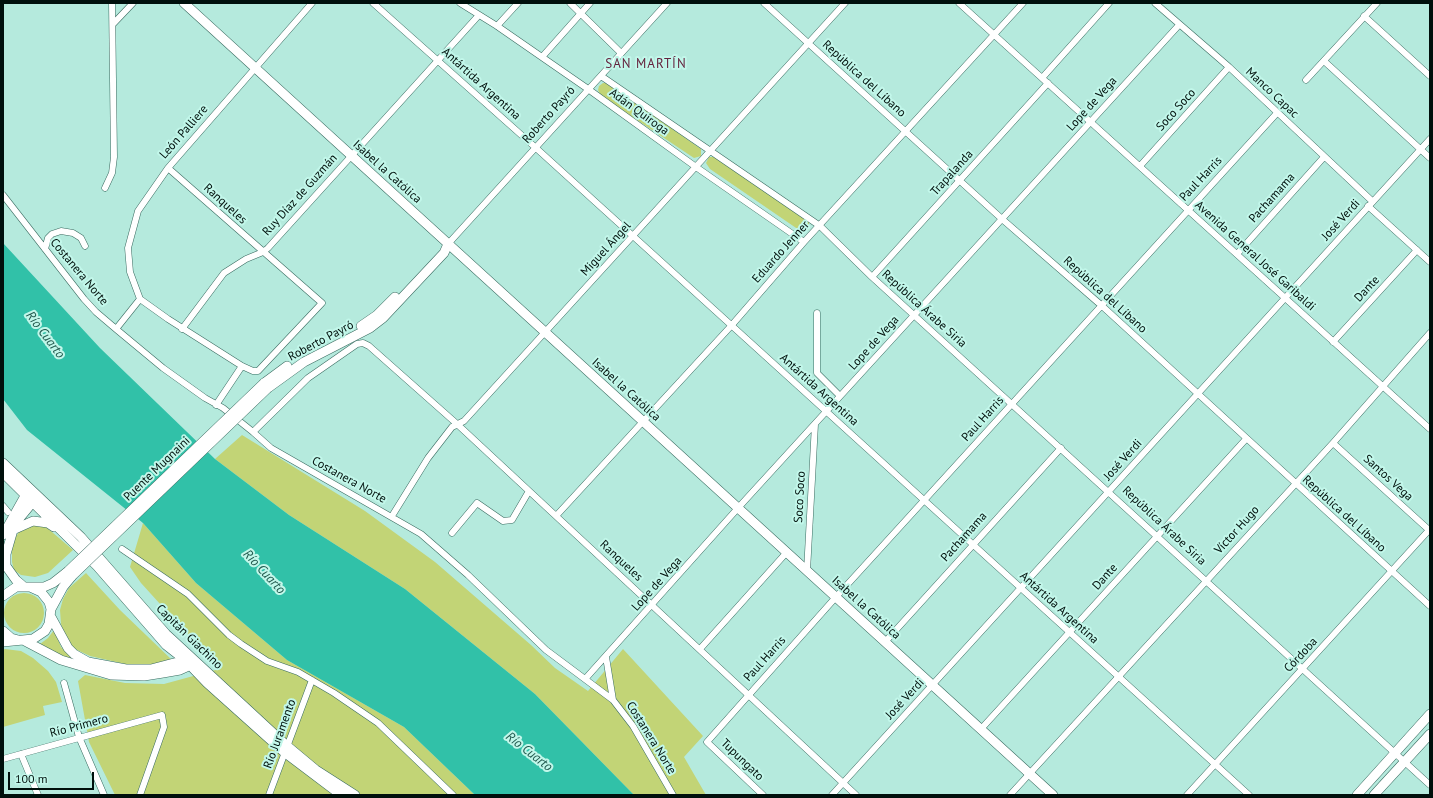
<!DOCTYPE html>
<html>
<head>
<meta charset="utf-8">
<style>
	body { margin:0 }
	#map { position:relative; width:1433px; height:798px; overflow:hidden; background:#b5eadd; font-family:"PT Sans",sans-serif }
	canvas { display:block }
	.frame { position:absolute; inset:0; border:4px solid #00100c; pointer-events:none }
	.scale { position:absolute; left:8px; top:772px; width:86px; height:18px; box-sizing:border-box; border:2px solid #00100c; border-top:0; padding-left:5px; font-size:12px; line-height:14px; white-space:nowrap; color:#00100c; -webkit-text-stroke:3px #c2f7ea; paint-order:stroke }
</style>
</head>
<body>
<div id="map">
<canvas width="1433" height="798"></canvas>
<div class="frame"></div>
<div class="scale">100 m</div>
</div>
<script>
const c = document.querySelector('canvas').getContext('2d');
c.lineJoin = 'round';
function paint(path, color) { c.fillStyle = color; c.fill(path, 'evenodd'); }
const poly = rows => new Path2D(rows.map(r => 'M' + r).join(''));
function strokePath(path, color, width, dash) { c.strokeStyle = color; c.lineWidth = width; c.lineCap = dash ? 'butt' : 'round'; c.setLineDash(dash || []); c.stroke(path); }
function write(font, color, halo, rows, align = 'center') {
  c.font = font + ' "PT Sans",sans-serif'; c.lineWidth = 4; c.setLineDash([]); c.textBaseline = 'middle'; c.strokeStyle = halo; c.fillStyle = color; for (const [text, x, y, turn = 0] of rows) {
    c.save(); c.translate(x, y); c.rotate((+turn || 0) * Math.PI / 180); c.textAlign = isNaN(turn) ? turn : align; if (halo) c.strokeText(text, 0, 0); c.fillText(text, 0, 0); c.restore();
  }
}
const green = poly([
	[607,83,701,149,701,156,694,158,601,96,598,90,599,86,603,83],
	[709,157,715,157,809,222,809,229,802,232,710,169,706,163],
	[242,435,365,511,435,562,531,645,555,668,588,691,623,649,703,736,684,757,706,795,634,795,535,694,405,589,289,515,215,459],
	[143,523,196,583,287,660,404,727,475,795,115,795,89,742,78,681,85,675,125,683,164,684,219,669,141,583,130,567],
	[38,524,45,526,73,550,48,573,35,577,21,575,14,570,12,562,12,550,15,538,19,532],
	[86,573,120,610,172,660,153,664,125,664,90,656,75,649,68,642,64,633,61,624,60,610,63,599,69,588],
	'4 613a20 20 0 1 1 40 0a20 20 0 1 1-40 0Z',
	[54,630,61,647,70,656,81,663,74,663,40,644,48,638],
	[5,649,21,651,33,658,48,671,56,682,62,702,43,706,45,715,3,727,3,650]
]);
const water = poly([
	[3,243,100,348,215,459,289,515,405,589,535,694,634,795,475,795,404,727,287,660,196,583,143,523,27,430,3,399]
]);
const minor = poly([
	[373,3,536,148,1249,795],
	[460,3,497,26,588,89,696,167,804,242],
	[570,3,621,53],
	[764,3,1002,219,1101,305,1430,606],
	[959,3,1430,429],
	[1155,3,1229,67,1372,201],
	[1364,16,1430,76],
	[113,24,133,3],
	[497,26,518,3],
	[542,57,590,3],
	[1324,61,1430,158],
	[601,76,820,226,872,277,1430,785],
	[1042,78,1109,3],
	[1306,80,1377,3],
	[1140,166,1229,67],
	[168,168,322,303,258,371,253,371,242,366,168,319,140,299,130,272,128,248,138,211,168,168,312,3],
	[105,188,112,173,114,157,112,3],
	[3,195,84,299,96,312,116,329,163,368,205,398,223,408,253,432,271,448,421,534,468,575,546,650,613,700,633,726,673,795],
	[1368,206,1430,262],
	[448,244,667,3],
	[45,249,48,238,52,234,61,231,73,233,81,238,85,246],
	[1237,254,1324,157],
	[872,277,1048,83],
	[817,313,817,373,840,396],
	[116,329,140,299],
	[182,329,224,273,246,259,263,252,268,248,479,15],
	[1333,342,1417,250],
	[216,405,242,366],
	[253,432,308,378,357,344,363,343,369,346,457,424,856,795],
	[1333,443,1429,530],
	[3,506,8,512],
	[392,516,428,458,452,427,464,421,845,3],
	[556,516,731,326,804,242,1023,3],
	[452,533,477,503,503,521,512,520,529,491],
	[122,549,188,594,229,635,241,644,267,661,298,672,334,693,378,723,453,795],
	[807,571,815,424],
	[885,642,1061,448],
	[700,649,787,552],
	[606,657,613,700],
	[586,678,738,508,1179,25],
	[64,683,79,737,104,795],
	[981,729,1246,439],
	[21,754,38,795],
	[3,759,162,715,164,727,140,795],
	[269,795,312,680],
	[763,795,707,742,836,597,1277,113],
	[832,795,1430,139],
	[1010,795,1333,443,1430,333],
	[1187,795,1430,529]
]);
const secondary = poly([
	[184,3,1053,795],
	[361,326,377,315,395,297],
	[264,383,287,366],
	[268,388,304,362,370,328,383,318,444,253,448,244],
	[3,463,81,537,166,634,286,745,316,770,355,795],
	[3,473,97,566,166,645,185,660,207,683,284,752,341,795],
	[13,530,33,521,48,523,54,527],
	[3,535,25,496,33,493,32,503,18,520,13,530,6,554,6,566,16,580,23,586],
	[3,596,16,587,44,587,53,583,67,572],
	[51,609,63,587,72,576],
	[51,617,68,648,74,654,88,662,126,669,151,669,189,659],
	[3,631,11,638,18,640],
	[25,641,61,660,111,675,144,676,163,673,180,670,191,665,193,662],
	[3,642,33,639,45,631,49,624,51,609,49,602,41,592,30,587],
	[1357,795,1430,714],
	[1374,795,1430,734]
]);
const secondaryBridge = poly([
	[67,572,264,383],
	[72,576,268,388]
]);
const streetNames = [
	["República del Líbano",864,79,42],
	["Antártida Argentina",481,84,42],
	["Manco Capac",1272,93,43],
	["Lope de Vega",1092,104,-48],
	["Soco Soco",1176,110,-48],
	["Adán Quiroga",639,112,36],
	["Roberto Payró",549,115,-48],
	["León Palliere",184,132,-49],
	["Isabel la Católica",387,172,42],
	["Trapalanda",952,173,-48],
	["Paul Harris",1201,179,-47],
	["Ruy Díaz de Guzmán",300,195,-48],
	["Pachamama",1272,198,-48],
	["Ranqueles",225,204,42],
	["José Verdi",1341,220,-48],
	["Miguel Ángel",606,249,-48],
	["Eduardo Jenner",781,252,-48],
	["Avenida General José Garibaldi",1255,256,42],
	["Costanera Norte",79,272,50],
	["Dante",1367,289,-47],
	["República del Líbano",1105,295,42],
	["República Árabe Siria",924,309,42],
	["Roberto Payró",321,341,-28],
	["Lope de Vega",874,343,-48],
	["Isabel la Católica",626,390,42],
	["Antártida Argentina",819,390,42],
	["Paul Harris",983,419,-48],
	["José Verdi",1123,460,-48],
	["Puente Mugnaini",157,469,-44],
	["Santos Vega",1388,478,42],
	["Costanera Norte",349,480,29],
	["Soco Soco",800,497,-87],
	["República del Líbano",1344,514,42],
	["República Árabe Siria",1164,526,43],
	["Víctor Hugo",1237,530,-48],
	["Pachamama",964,537,-48],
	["Ranqueles",621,561,43],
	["Dante",1105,577,-48],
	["Lope de Vega",657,584,-48],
	["Isabel la Católica",866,608,42],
	["Antártida Argentina",1059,608,42],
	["Capitán Giachino",189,637,44],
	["Córdoba",1301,655,-47],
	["Paul Harris",765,659,-48],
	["José Verdi",905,699,-47],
	["Río Primero",79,726,-15],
	["Río Juramento",280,734,-70],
	["Costanera Norte",651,738,58],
	["Tupungato",742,760,44]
];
const neighbourhoodNames = [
	["SAN MARTÍN",646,64]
];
const waterNames = [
	["Río Cuarto",45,335,53],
	["Río Cuarto",264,572,47],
	["Río Cuarto",529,752,38]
];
paint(green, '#c2d476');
paint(water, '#31c1a8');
strokePath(minor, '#396b60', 7);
strokePath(secondary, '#396b60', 10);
strokePath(minor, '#fff', 6);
strokePath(secondary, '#fff', 9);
strokePath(secondaryBridge, '#396b60', 10, []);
strokePath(secondaryBridge, '#fff', 9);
write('12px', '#00100c', '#c2f7ea', streetNames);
c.letterSpacing = '1px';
write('13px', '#64223d', '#c2f7ea', neighbourhoodNames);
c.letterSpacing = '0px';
write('italic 13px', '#235a4f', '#c2f7ea', waterNames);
</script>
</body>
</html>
